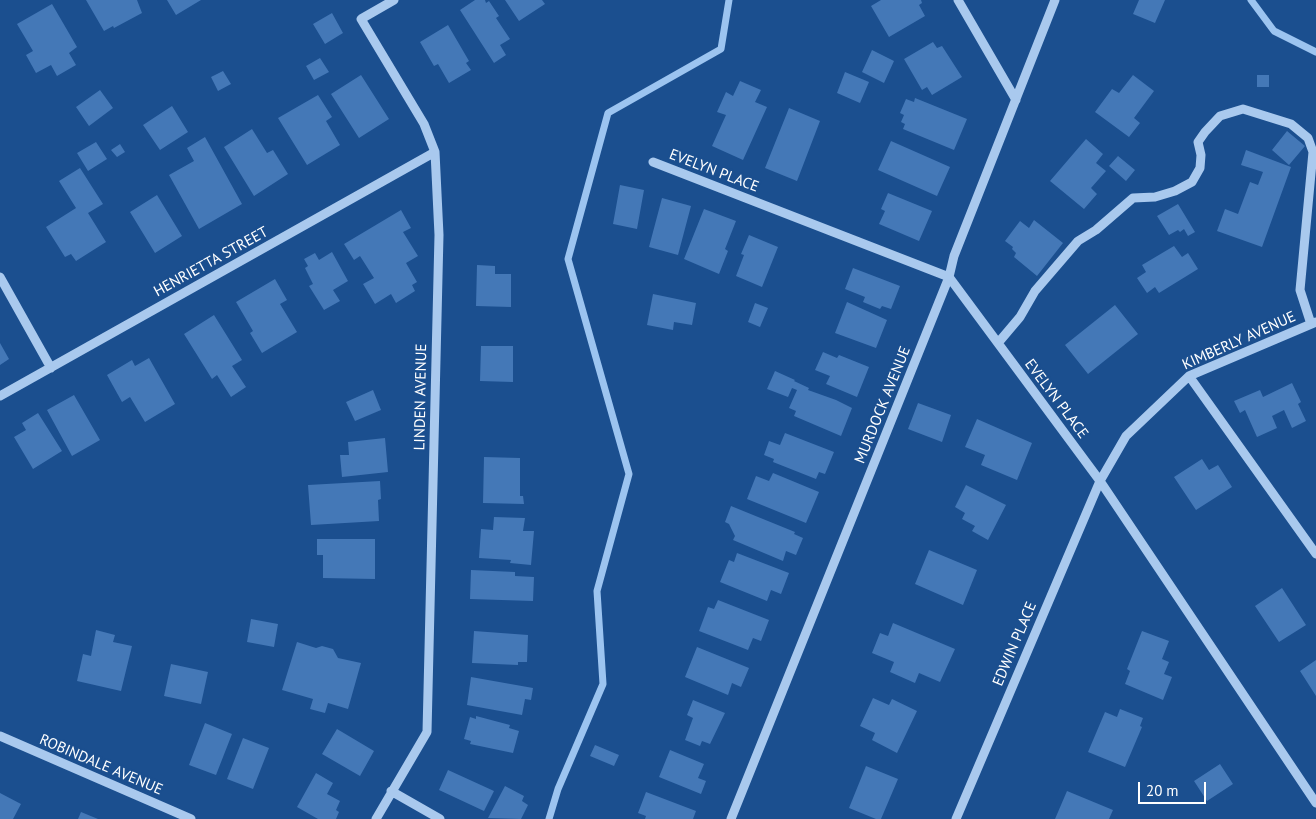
<!DOCTYPE html>
<html>
<head>
<meta charset="utf-8">
<style>
	body { margin:0 }
	#map { position:relative; width:1316px; height:819px; overflow:hidden; background:#1b4f8f; font-family:"PT Sans",sans-serif }
	canvas { display:block }
	.scale { position:absolute; left:1138px; top:782px; width:68px; height:22px; box-sizing:border-box; border:2px solid #fff; border-top:0; padding-left:6px; font-size:15px; line-height:18px; white-space:nowrap; color:#fff; -webkit-text-stroke:4px #1b4f8f; paint-order:stroke }
</style>
</head>
<body>
<div id="map">
<canvas width="1316" height="819"></canvas>
<div class="scale">20 m</div>
</div>
<script>
const c = document.querySelector('canvas').getContext('2d');
c.lineJoin = 'round';
const poly = rows => new Path2D(rows.map(r => 'M' + r).join(''));
function strokePath(path, color, width, dash) { c.strokeStyle = color; c.lineWidth = width; c.lineCap = dash ? 'butt' : 'round'; c.setLineDash(dash || []); c.stroke(path); }
function paint(path, color) { c.fillStyle = color; c.fill(path, 'evenodd'); }
function write(font, color, halo, rows, align = 'center') {
  c.font = font + ' "PT Sans",sans-serif'; c.lineWidth = 4.5; c.setLineDash([]); c.textBaseline = 'middle'; c.strokeStyle = halo; c.fillStyle = color; for (const [text, x, y, turn = 0] of rows) {
    c.save(); c.translate(x, y); c.rotate((+turn || 0) * Math.PI / 180); c.textAlign = isNaN(turn) ? turn : align; if (halo) c.strokeText(text, 0, 0); c.fillText(text, 0, 0); c.restore();
  }
}
const stream = poly([
	[1251,0,1274,31,1316,52],
	[549,819,558,789,603,684,597,591,629,474,568,259,608,113,721,49,729,0]
]);
const building = poly([
	[86,0,137,0,142,13,114,28,113,26,104,31],
	[167,0,201,0,176,15],
	[475,0,485,0,486,3,489,1,499,16,496,18,510,39,500,45,506,55,494,63,460,10],
	[505,0,542,0,545,4,519,21],
	[881,0,921,0,922,3,919,5,925,16,889,37,871,6],
	[1139,0,1165,0,1155,23,1133,14],
	[52,4,77,47,69,53,76,65,57,76,51,65,36,73,26,55,33,51,17,24],
	[332,13,343,33,325,44,313,24],
	[448,25,469,61,466,63,471,70,449,83,438,64,434,66,420,42],
	[933,42,937,48,942,46,962,77,932,95,927,87,922,90,904,59],
	[872,50,894,61,884,83,862,72],
	[320,58,329,72,314,80,306,66],
	[223,71,231,84,218,91,211,77],
	[845,72,869,82,860,103,837,93],
	[361,75,389,119,359,138,331,94],
	[1133,75,1154,91,1134,118,1140,123,1129,137,1095,112,1112,89,1119,93],
	[1257,75,1269,75,1269,87,1257,87],
	[740,81,761,90,755,102,767,107,743,160,712,146,726,115,717,112,726,92,733,96],
	[100,90,113,108,89,126,76,107],
	[318,95,332,117,326,121,340,145,307,165,278,118],
	[915,98,967,119,954,150,903,129,905,124,901,122,904,115,900,113,906,99,914,102],
	[172,106,188,132,160,150,143,125],
	[789,108,820,121,797,181,765,168],
	[252,129,267,153,273,150,288,174,254,196,224,147],
	[1287,131,1305,146,1289,165,1272,150],
	[205,137,242,204,199,229,169,175,194,161,187,148],
	[1086,139,1103,154,1096,163,1106,171,1091,188,1097,194,1084,209,1050,181],
	[891,141,950,167,937,196,878,170],
	[96,142,107,159,88,171,77,153],
	[120,144,125,152,117,157,111,150],
	[1246,150,1291,167,1262,247,1217,231,1225,209,1238,214,1250,182,1258,185,1263,172,1241,165],
	[1118,156,1135,170,1126,181,1109,166],
	[80,168,103,204,88,213,106,242,76,261,71,254,65,257,46,227,76,208,59,181],
	[620,185,644,190,637,229,613,224],
	[888,193,932,211,919,241,879,224,885,211,881,209],
	[157,195,182,236,155,253,130,212],
	[662,198,691,206,678,255,649,247],
	[1178,204,1195,232,1188,236,1184,229,1180,232,1178,230,1169,235,1157,216],
	[704,209,736,221,725,249,728,251,719,274,684,259],
	[401,210,411,228,403,232,418,256,406,263,417,282,412,285,415,291,396,303,391,294,375,304,363,284,374,278,360,256,354,260,344,244],
	[1034,220,1063,243,1037,276,1014,257,1016,253,1012,249,1013,247,1005,241,1020,221,1029,228],
	[749,235,778,247,762,287,736,276,744,255,741,254],
	[1174,246,1182,257,1188,253,1198,269,1159,293,1155,287,1147,293,1137,278,1146,272,1142,265],
	[332,252,348,281,333,290,340,301,324,310,309,286,313,284,305,268,308,266,304,259,315,253,319,260],
	[477,265,495,266,495,274,511,274,511,307,476,306],
	[853,268,900,286,891,309,882,306,880,309,863,302,865,297,845,289],
	[275,279,287,300,280,304,297,332,262,353,250,333,253,331,236,302],
	[653,294,696,303,692,325,674,322,673,330,647,325],
	[847,302,887,320,876,348,835,333],
	[755,303,768,308,760,327,748,322],
	[1115,305,1138,334,1088,374,1065,345],
	[214,315,242,360,232,366,246,387,231,397,217,375,212,379,184,334],
	[0,343,9,359,0,365],
	[481,346,513,346,513,382,480,381],
	[823,352,837,358,839,355,869,367,857,397,826,384,830,376,815,370],
	[149,358,175,404,145,422,130,397,122,402,107,375,132,360,135,366],
	[775,371,795,380,794,381,809,388,808,390,836,400,852,408,841,436,794,416,796,411,789,408,797,390,792,388,788,397,767,389],
	[1292,383,1301,402,1298,404,1306,421,1292,428,1284,410,1272,416,1277,428,1257,437,1245,410,1240,413,1234,401,1260,390,1263,397],
	[373,390,381,410,355,421,346,402],
	[74,395,100,440,72,456,47,410],
	[918,403,951,415,942,442,908,429],
	[38,413,62,451,33,469,14,437,26,430,22,423],
	[977,419,1032,443,1017,480,981,465,985,455,965,447],
	[785,433,834,452,825,474,819,472,816,479,773,462,774,459,764,455,769,441,780,445],
	[385,438,388,472,342,477,340,455,349,455,348,442],
	[484,457,520,458,520,496,523,496,524,504,483,503],
	[1202,459,1209,470,1218,465,1232,487,1196,510,1174,477],
	[773,473,819,492,806,523,747,499,756,476,769,481],
	[380,481,381,499,378,500,379,521,311,525,308,485],
	[966,485,1006,505,988,540,972,531,975,526,962,519,965,513,955,507],
	[731,506,795,532,794,534,803,538,796,555,786,551,783,561,733,540,735,536,729,524,725,522],
	[494,517,525,518,523,531,534,531,531,565,510,563,511,560,479,558,481,529,493,530],
	[317,539,375,539,375,579,323,578,323,555,317,555],
	[929,550,977,570,963,605,915,584],
	[737,553,789,573,781,594,771,590,767,601,720,582,729,560,734,562],
	[471,570,515,572,515,576,534,577,533,601,470,599],
	[1282,588,1306,625,1279,642,1255,606],
	[718,600,769,620,761,641,753,638,748,650,699,631,708,607,714,609],
	[251,619,278,624,274,647,247,642],
	[893,623,955,649,940,682,919,673,915,683,890,672,894,662,872,653,880,633,888,636],
	[96,630,115,635,113,642,132,646,121,691,77,681,83,654,91,656],
	[474,631,528,635,527,662,518,662,518,665,472,663],
	[1142,631,1169,641,1162,659,1169,662,1164,674,1172,677,1163,700,1125,684,1130,671,1127,669],
	[297,642,316,648,322,646,333,649,338,658,361,663,348,709,328,703,325,713,310,709,313,699,282,690],
	[697,647,749,668,741,687,732,683,728,695,685,677],
	[1316,660,1316,696,1300,671],
	[171,664,208,672,201,704,164,696],
	[471,677,533,688,531,700,525,699,522,715,467,705],
	[873,698,889,705,892,699,917,711,897,753,872,740,875,733,860,726],
	[693,700,725,713,710,744,702,741,700,746,685,740,693,718,687,715],
	[1120,709,1143,718,1140,726,1142,727,1125,767,1088,752,1105,712,1117,717],
	[476,716,510,725,509,728,519,731,513,753,470,744,471,741,464,739,470,717,476,719],
	[205,723,232,734,216,775,189,765],
	[337,729,374,751,360,776,322,754],
	[243,738,269,748,253,789,227,779],
	[595,745,619,755,614,766,590,756],
	[670,750,704,764,698,778,706,781,701,794,659,777],
	[1220,764,1233,784,1207,801,1194,781],
	[866,766,898,779,881,819,876,819,849,808],
	[448,770,494,791,484,811,439,790],
	[316,773,333,783,327,794,340,801,336,810,339,812,336,819,318,819,297,807],
	[505,786,524,796,522,801,528,805,521,819,488,818],
	[1067,791,1113,810,1109,819,1055,819],
	[646,792,696,811,693,819,645,819,646,816,638,813],
	[0,793,21,804,13,819,0,819],
	[81,812,98,819,78,819]
]);
const minor = poly([
	[958,0,1016,100],
	[653,162,949,277,1100,481,1316,803],
	[0,277,51,368],
	[998,343,1020,317,1035,291,1078,241,1096,230,1133,198,1155,197,1175,191,1192,182,1200,168,1201,155,1198,142,1205,132,1220,116,1243,109,1291,124,1308,138,1313,152,1300,290,1311,324],
	[1189,376,1316,554],
	[0,396,435,152],
	[0,736,191,819],
	[391,791,440,819],
	[376,819,427,732,439,235,435,152,424,124,361,19,394,0],
	[731,819,949,277,954,256,1055,0],
	[956,819,1100,481,1126,436,1189,376,1316,322]
]);
const streetNames = [
	["EVELYN PLACE",714,171,21],
	["HENRIETTA STREET",211,262,-29],
	["KIMBERLY AVENUE",1239,341,-24],
	["LINDEN AVENUE",421,397,-89],
	["EVELYN PLACE",1056,399,53],
	["MURDOCK AVENUE",883,405,-68],
	["EDWIN PLACE",1015,644,-67],
	["ROBINDALE AVENUE",101,765,23]
];
strokePath(stream, '#9cc4f0', 7);
paint(building, '#4478b7');
strokePath(minor, '#a9c9ee', 9);
write('15px', '#fff', '#1b4f8f', streetNames);
</script>
</body>
</html>
